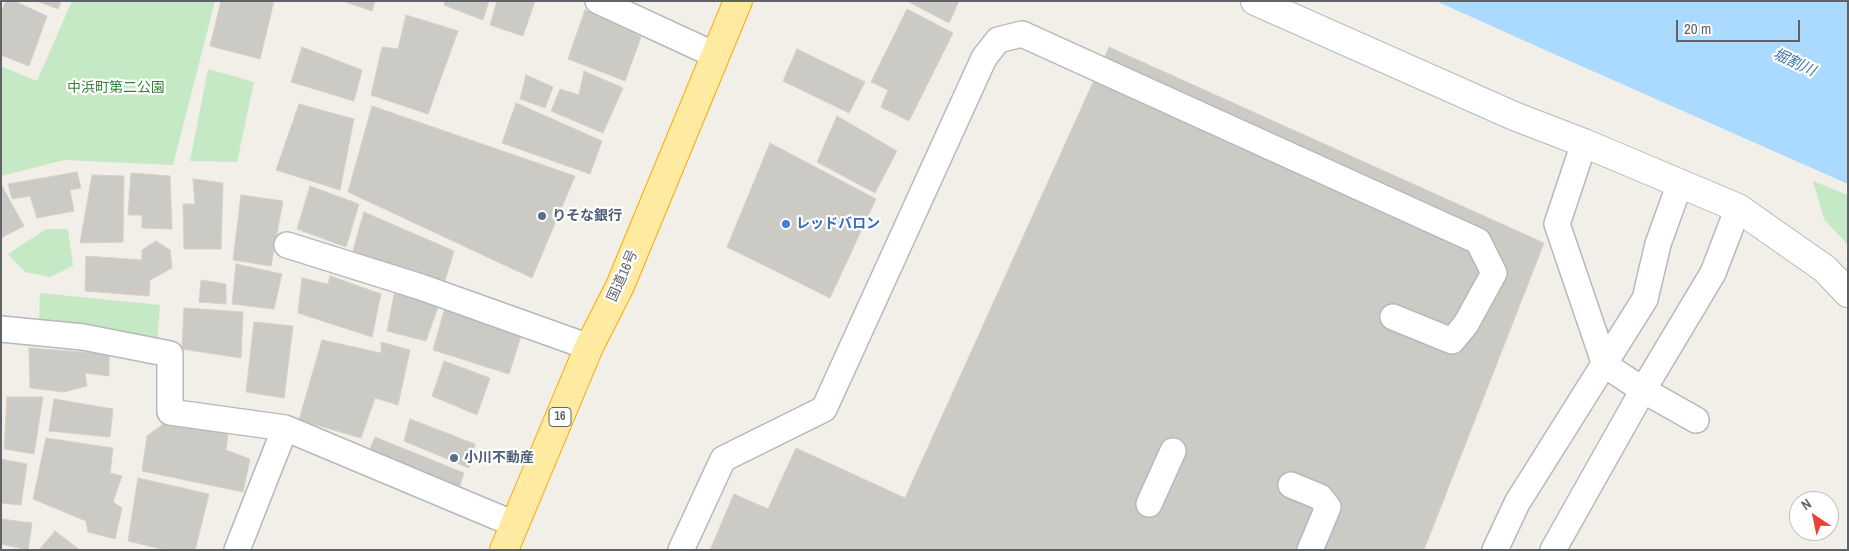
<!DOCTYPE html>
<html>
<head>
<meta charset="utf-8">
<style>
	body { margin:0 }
	#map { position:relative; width:1849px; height:551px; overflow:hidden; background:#f1efe8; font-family:"Archivo Narrow",sans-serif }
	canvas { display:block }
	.frame { position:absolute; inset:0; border:2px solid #5f6368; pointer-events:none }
	.north { position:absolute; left:1789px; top:491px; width:50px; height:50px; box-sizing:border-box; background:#fff; border:1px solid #bfc1c3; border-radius:50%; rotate:326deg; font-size:14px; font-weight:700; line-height:20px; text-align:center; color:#5f6368 }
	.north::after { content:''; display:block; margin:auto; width:18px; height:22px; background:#ea4335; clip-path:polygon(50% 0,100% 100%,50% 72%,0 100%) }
	.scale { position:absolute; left:1676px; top:20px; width:124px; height:22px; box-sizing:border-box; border:2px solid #5f6368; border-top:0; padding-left:6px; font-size:15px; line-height:18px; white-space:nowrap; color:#5f6368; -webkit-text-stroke:4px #fff; paint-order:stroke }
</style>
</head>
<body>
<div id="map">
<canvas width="1849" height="551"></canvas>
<div class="frame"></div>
<div class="north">N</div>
<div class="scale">20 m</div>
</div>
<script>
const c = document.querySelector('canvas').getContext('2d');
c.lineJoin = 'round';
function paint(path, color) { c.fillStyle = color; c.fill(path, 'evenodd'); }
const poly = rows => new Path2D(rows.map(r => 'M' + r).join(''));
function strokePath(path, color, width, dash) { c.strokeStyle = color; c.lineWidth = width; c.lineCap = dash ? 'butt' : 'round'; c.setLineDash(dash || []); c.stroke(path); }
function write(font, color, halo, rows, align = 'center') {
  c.font = font + ' "Archivo Narrow","Noto Sans JP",sans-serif'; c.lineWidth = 4.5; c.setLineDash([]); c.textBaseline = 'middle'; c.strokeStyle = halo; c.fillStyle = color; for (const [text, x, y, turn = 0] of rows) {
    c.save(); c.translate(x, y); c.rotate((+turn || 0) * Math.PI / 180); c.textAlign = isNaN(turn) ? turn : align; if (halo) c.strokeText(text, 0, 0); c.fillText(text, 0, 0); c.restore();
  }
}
const green = poly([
	[72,1,215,1,173,165,64,160,1,176,1,66,37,81],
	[208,69,254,82,237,162,190,161],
	[1813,181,1848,195,1848,245,1824,219],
	[46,229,68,229,73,266,50,277,25,272,8,254],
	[40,293,160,305,157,341,39,326]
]);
const water = poly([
	[1436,1,1848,1,1848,184,1545,50]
]);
const building = poly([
	[6,1,14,1,47,16,29,66,1,55,1,12,6,1],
	[36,1,61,1,58,9,36,1],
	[221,1,274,1,260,59,210,46,221,1],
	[343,1,375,1,372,11,343,1],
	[445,1,489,1,483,20,444,5,445,1],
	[497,1,535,1,523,36,490,25,497,1],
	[907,1,959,1,949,23,907,1],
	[907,9,953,33,909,121,881,107,888,90,871,82,907,9],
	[585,10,641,37,625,81,568,59,585,10],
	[406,15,458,31,428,114,371,95,382,47,398,49,406,15],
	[302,47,362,70,354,101,291,82,302,47],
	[1109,47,1544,243,1424,550,710,550,734,494,768,509,796,448,905,498,1109,47],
	[797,49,865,82,849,113,783,81,797,49],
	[584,71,623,88,603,133,551,111,560,89,579,95,584,71],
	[526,75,553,87,545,108,520,99,526,75],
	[516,103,602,141,590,174,502,143,516,103],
	[299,104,354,119,340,190,276,170,299,104],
	[372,106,575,176,532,278,348,192,372,106],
	[837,116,897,151,875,193,817,162,837,116],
	[770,143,876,199,830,298,727,247,770,143],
	[77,172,81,188,70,190,74,211,37,218,30,196,12,199,8,184,77,172],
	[131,173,170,176,172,229,142,228,142,215,128,215,131,173],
	[92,175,124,176,123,242,80,243,92,175],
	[193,179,223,183,221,249,184,249,183,204,195,204,193,179],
	[2,186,24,226,1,238,1,186,2,186],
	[310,186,359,204,346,247,297,229,310,186],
	[241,195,283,201,271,266,233,260,241,195],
	[364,212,454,251,444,284,352,254,364,212],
	[156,241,170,250,172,268,150,280,149,296,85,291,86,256,142,260,142,250,156,241],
	[236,264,282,274,274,309,232,304,236,264],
	[330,276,381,294,372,337,298,313,302,278,328,284,330,276],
	[201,280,226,284,226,304,199,302,201,280],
	[395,290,439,304,426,341,387,331,395,290],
	[446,304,521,336,509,374,433,350,446,304],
	[184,308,243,312,241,358,182,349,184,308],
	[254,322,293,326,284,398,246,392,254,322],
	[322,340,381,353,381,342,410,350,398,405,375,398,361,438,299,420,322,340],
	[29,348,109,354,109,376,85,373,87,386,64,392,30,388,29,348],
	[444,361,490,378,477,415,432,396,444,361],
	[7,397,43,397,34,454,4,449,7,397],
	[54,399,113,409,110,437,49,431,54,399],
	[410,419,475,444,469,468,404,441,410,419],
	[166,422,228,434,226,450,250,459,243,492,142,471,147,436,166,422],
	[375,437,464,473,458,491,367,455,375,437],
	[46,438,113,448,110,473,122,476,113,502,122,508,115,539,88,532,86,521,33,499,46,438],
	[1,459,27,464,21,505,1,503,1,459],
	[138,478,209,494,195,550,165,550,128,541,138,478],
	[1,519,32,523,28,550,1,544,1,519],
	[55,531,80,550,39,550,55,531]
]);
const service = poly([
	[598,1,715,55],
	[287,245,421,287,589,347],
	[1,329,83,337,170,354,170,412,285,428,514,524],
	[1696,420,1643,390,1713,273,1738,208],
	[1291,485,1320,497,1328,507,1310,550],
	[1149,504,1173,451],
	[237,550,285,428],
	[681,550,723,459,824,409,984,58,998,40,1022,34,1478,241,1494,273,1466,324,1452,341,1393,317],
	[1495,550,1517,503,1645,299,1658,244,1680,183],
	[1553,550,1643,390,1605,365,1557,224,1584,143]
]);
const tertiary = poly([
	[1255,1,1514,116,1584,143,1738,208,1825,269,1848,293]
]);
const trunk = poly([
	[504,550,589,347,620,286,738,1]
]);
const markers = [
	[542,216,5,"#5c6f8a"],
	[786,224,5,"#3f7fe0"],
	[454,458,5,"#5c6f8a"]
];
const shields = [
	[560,417,22]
];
const shieldNames = [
	["16",560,417]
];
const parkNames = [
	["中浜町第二公園",116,88]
];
const serviceNames = [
	["りそな銀行",552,216],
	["小川不動産",464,458]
];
const shopNames = [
	["レッドバロン",796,224]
];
const streetNames = [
	["国道16号",623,276,-66]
];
const waterNames = [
	["堀割川",1794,63,25]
];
paint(green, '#c5e8c5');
paint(water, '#aadaff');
paint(building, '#cccac5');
strokePath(building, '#d6d1c6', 1);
strokePath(service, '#b5b8bc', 28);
strokePath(tertiary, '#b5b8bc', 30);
strokePath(trunk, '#f9ab00', 30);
strokePath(service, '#fff', 25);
strokePath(tertiary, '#fff', 28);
strokePath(trunk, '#feeaa1', 28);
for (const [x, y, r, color] of markers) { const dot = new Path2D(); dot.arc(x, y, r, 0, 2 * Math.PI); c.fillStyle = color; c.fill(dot); strokePath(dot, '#fff', 2); }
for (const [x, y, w] of shields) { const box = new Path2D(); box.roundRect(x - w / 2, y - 9.5, w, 19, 4); c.fillStyle = '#fff'; c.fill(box); strokePath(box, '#5f6368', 1); }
write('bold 12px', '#5f6368', null, shieldNames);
write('14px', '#348238', '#fff', parkNames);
write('bold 14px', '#4e5e75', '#fff', serviceNames, 'left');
write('bold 14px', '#366cbe', '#fff', shopNames, 'left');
write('14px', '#5f6368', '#fff', streetNames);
write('italic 15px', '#4174aa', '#fff', waterNames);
</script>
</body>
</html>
